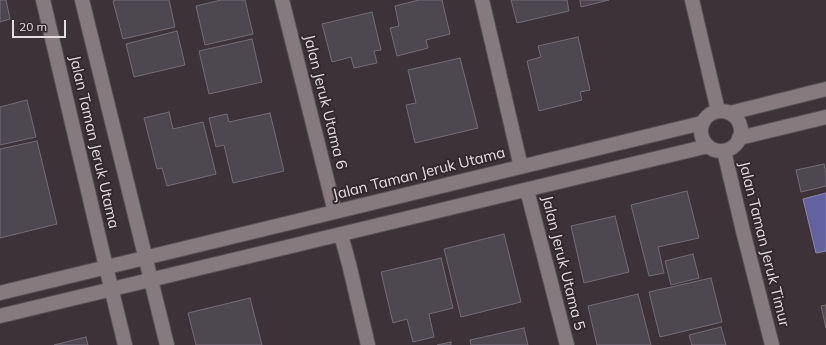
<!DOCTYPE html>
<html>
<head>
<meta charset="utf-8">
<style>
	body { margin:0 }
	#map { position:relative; width:826px; height:345px; overflow:hidden; background:#3d3237; font-family:Mulish,sans-serif }
	canvas { display:block }
	.scale { position:absolute; left:12px; top:20px; width:54px; height:18px; box-sizing:border-box; border:2px solid #e4dddf; border-top:0; padding-left:5px; font-size:12px; line-height:14px; white-space:nowrap; color:#e4dddf; -webkit-text-stroke:3px #33282d; paint-order:stroke }
</style>
</head>
<body>
<div id="map">
<canvas width="826" height="345"></canvas>
<div class="scale">20 m</div>
</div>
<script>
const c = document.querySelector('canvas').getContext('2d');
c.lineJoin = 'round';
function paint(path, color) { c.fillStyle = color; c.fill(path, 'evenodd'); }
const poly = rows => new Path2D(rows.map(r => 'M' + r).join(''));
function strokePath(path, color, width, dash) { c.strokeStyle = color; c.lineWidth = width; c.lineCap = dash ? 'butt' : 'round'; c.setLineDash(dash || []); c.stroke(path); }
function write(font, color, halo, rows, align = 'center') {
  c.font = font + ' Mulish,sans-serif'; c.lineWidth = 4; c.setLineDash([]); c.textBaseline = 'middle'; c.strokeStyle = halo; c.fillStyle = color; for (const [text, x, y, turn = 0] of rows) {
    c.save(); c.translate(x, y); c.rotate((+turn || 0) * Math.PI / 180); c.textAlign = isNaN(turn) ? turn : align; if (halo) c.strokeText(text, 0, 0); c.fillText(text, 0, 0); c.restore();
  }
}
const water = poly([
	[826,193,826,251,816,253,803,199,826,193]
]);
const building = poly([
	[0,0,6,0,10,19,0,22,0,0],
	[116,0,169,0,175,27,123,39,113,1,116,0],
	[221,0,245,0,253,34,205,45,196,6,221,0],
	[419,0,442,0,450,34,426,40,428,48,397,56,390,28,399,26,395,6,419,0],
	[511,0,567,0,569,11,517,23,511,0],
	[580,0,609,0,581,7,580,0],
	[372,12,381,50,374,51,377,63,354,68,351,57,332,62,322,24,372,12],
	[177,31,185,65,134,77,126,44,177,31],
	[578,37,590,90,580,92,582,100,539,111,527,61,541,57,538,46,578,37],
	[252,39,262,82,209,94,199,51,252,39],
	[460,58,478,128,415,143,406,105,416,103,408,70,460,58],
	[27,100,36,137,0,145,0,107,27,100],
	[169,112,173,129,203,122,216,174,167,186,162,168,157,169,144,118,169,112],
	[270,113,284,171,233,183,224,145,216,147,209,118,227,114,229,122,270,113],
	[37,141,57,224,0,238,0,149,37,141],
	[824,164,826,174,826,186,801,192,796,170,824,164],
	[687,191,699,238,658,247,664,273,649,276,631,205,687,191],
	[615,216,629,272,584,283,571,226,615,216],
	[504,234,521,302,461,317,444,249,504,234],
	[693,254,699,278,671,285,665,261,693,254],
	[441,258,453,308,429,314,434,337,413,342,407,319,393,323,381,272,441,258],
	[711,278,722,322,660,337,649,292,711,278],
	[638,294,651,345,597,345,588,306,638,294],
	[250,298,262,345,196,345,188,313,250,298],
	[826,305,826,328,821,306,826,305],
	[721,327,726,345,691,345,692,345,689,335,721,327],
	[524,328,528,345,471,345,470,340,524,328],
	[86,337,88,345,54,345,86,337],
	[451,342,451,345,437,345,451,342]
]);
const minor = poly([
	[43,0,101,246,125,345],
	[82,0,167,345],
	[282,0,335,212],
	[482,0,521,167],
	[692,0,718,111],
	'701 131a20 20 0 1 1 40 0a20 20 0 1 1-40 0Z',
	[730,113,826,89],
	[739,138,826,117],
	[724,151,743,231,772,345],
	[527,190,567,345],
	[341,235,349,264,368,345],
	[0,293,702,123],
	[0,316,708,146]
]);
const streetNames = [
	["Jalan Jeruk Utama 6",325,102,76],
	["Jalan Taman Jeruk Utama",94,142,77],
	["Jalan Taman Jeruk Utama",419,174,-14],
	["Jalan Taman Jeruk Timur",764,244,76],
	["Jalan Jeruk Utama 5",563,263,76]
];
paint(water, '#6262a0');
strokePath(water, '#8987b3', 1);
paint(building, '#4d4750');
strokePath(building, '#746d76', 1);
strokePath(minor, '#5a5154', 16);
strokePath(minor, '#867a7f', 14);
write('15px', '#e4dddf', '#33282d', streetNames);
</script>
</body>
</html>
